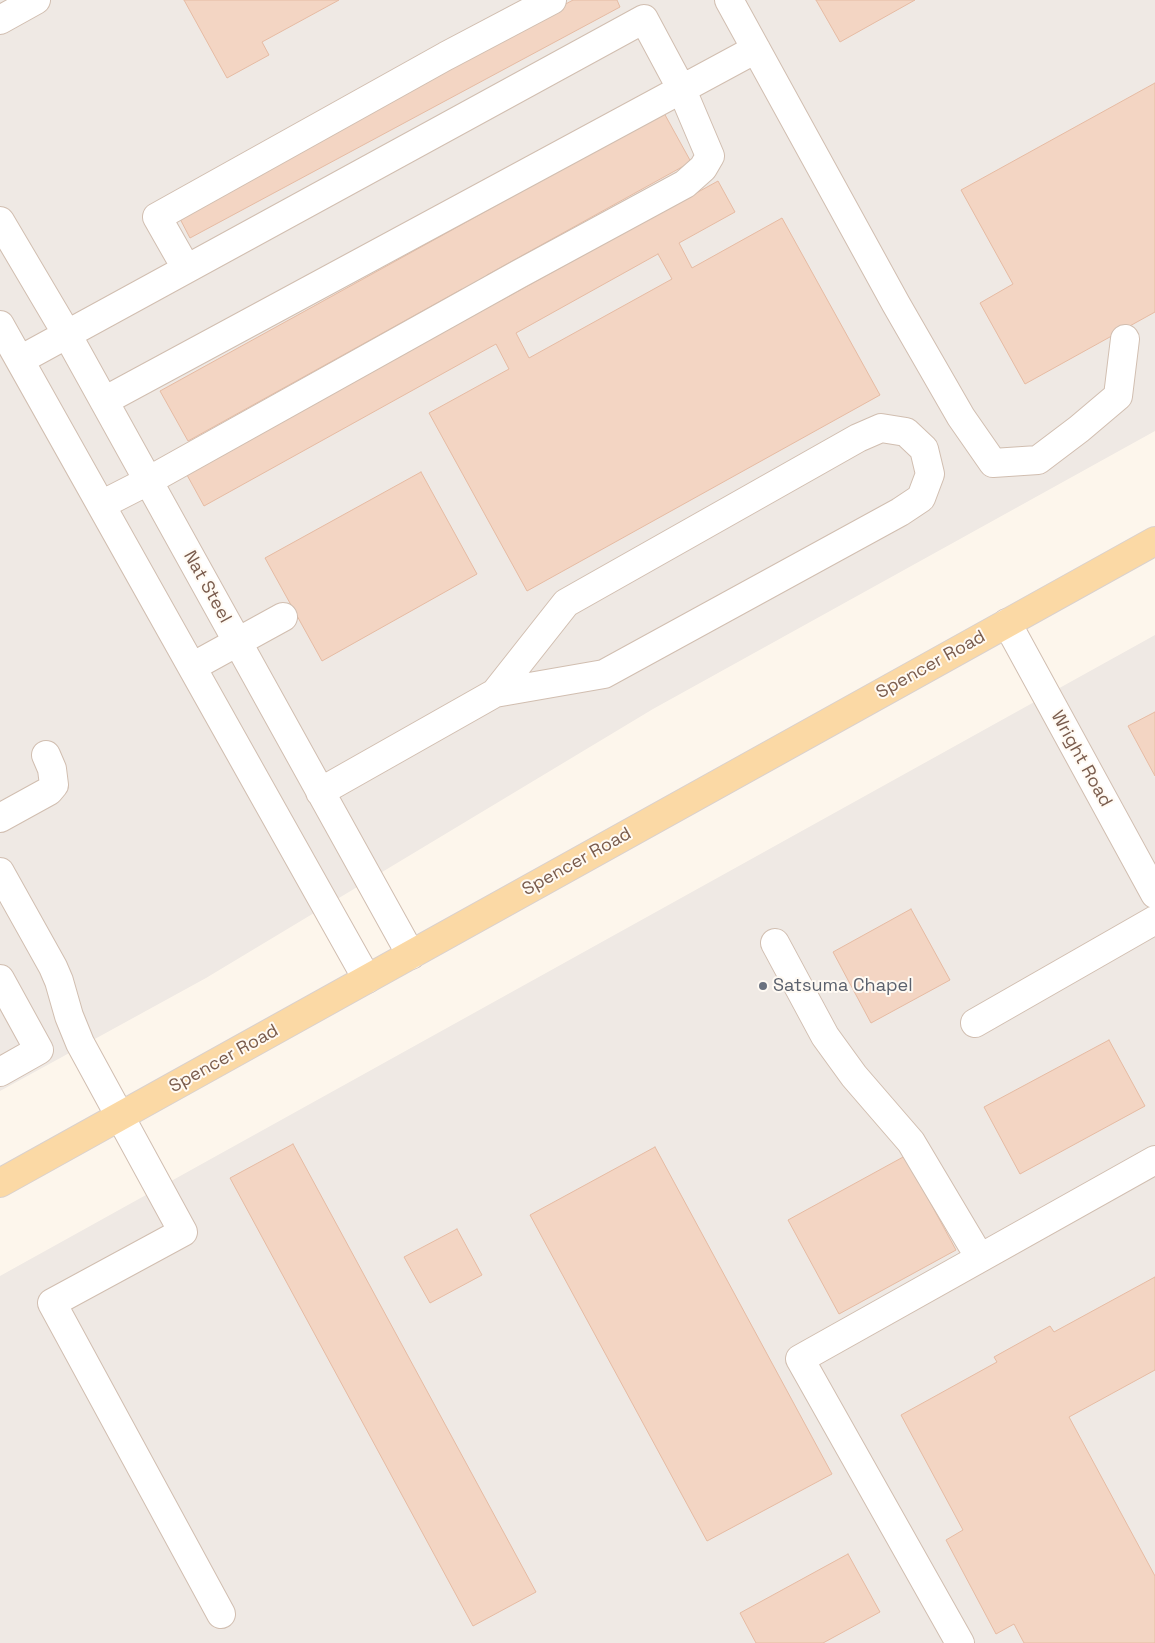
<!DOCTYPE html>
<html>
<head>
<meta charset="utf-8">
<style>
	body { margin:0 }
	canvas { display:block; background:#fdf6ec }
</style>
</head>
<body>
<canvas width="1155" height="1643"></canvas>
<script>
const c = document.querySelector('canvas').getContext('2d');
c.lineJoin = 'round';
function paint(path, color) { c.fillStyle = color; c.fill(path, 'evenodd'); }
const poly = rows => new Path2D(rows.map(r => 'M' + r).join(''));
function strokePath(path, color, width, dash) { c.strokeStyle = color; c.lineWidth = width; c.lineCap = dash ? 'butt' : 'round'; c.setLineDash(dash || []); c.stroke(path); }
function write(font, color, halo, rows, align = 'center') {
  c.font = font + ' "Space Grotesk",sans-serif'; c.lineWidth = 4; c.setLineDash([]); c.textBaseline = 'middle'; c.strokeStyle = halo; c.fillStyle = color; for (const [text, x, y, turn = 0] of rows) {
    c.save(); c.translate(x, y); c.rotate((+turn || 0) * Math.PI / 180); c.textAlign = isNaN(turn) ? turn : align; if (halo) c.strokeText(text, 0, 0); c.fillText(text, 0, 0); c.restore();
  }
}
const industrial = poly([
	[0,0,1155,0,1155,431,653,709,206,978,0,1091],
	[1155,635,1155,1643,0,1643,0,1276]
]);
const building = poly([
	[184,0,339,0,262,42,269,55,227,78,184,0],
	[573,0,617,0,620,7,190,238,178,215,573,0],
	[816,0,915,0,840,42,816,0],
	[1155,83,1155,312,1025,384,980,303,1013,284,961,190,1155,83],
	[664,113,691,162,487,275,502,300,718,181,735,212,679,243,692,268,782,218,880,395,527,591,429,413,509,369,496,344,204,506,187,475,476,314,462,289,188,441,160,391,664,113],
	[658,254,672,279,529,358,516,333,658,254],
	[421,472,477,574,322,661,265,558,421,472],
	[1155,712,1155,776,1128,726,1155,712],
	[911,909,950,980,871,1023,833,952,911,909],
	[1109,1040,1145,1106,1020,1174,984,1107,1109,1040],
	[293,1144,536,1592,473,1626,230,1178,293,1144],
	[655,1147,832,1474,707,1541,530,1215,655,1147],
	[905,1156,956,1250,839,1314,788,1220,905,1156],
	[457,1229,482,1275,430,1303,404,1257,457,1229],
	[1155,1277,1155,1370,1069,1417,1155,1576,1155,1643,1024,1643,1014,1624,996,1634,946,1540,963,1530,901,1415,997,1362,994,1357,1050,1326,1054,1332,1155,1277],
	[848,1554,880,1612,823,1643,756,1643,740,1613,848,1554]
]);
const minor = poly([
	[729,0,896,304,961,417,993,463,1038,460,1079,429,1118,396,1125,339],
	[0,20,36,0],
	[0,221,68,336,411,955],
	[186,268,157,217,446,56,552,0],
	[0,325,367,979],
	[20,360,644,19,682,90,710,156,703,168,685,184,519,274,148,481,101,505],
	[104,401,756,49],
	[1007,623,1155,894],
	[192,667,283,617],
	[320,792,495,693,604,674,900,512,921,498,930,474,924,449,906,432,881,428,858,438,566,603,495,693],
	[0,818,49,791,54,785,52,769,46,755],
	[0,872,53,967,59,981,69,1016,80,1043,183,1232,52,1303,221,1614],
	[775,943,825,1036,854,1076,911,1142,980,1258],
	[0,979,39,1050,0,1072],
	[975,1023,1155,920],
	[960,1643,800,1359,1155,1160]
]);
const major = poly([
	[0,1183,1155,541]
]);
const markers = [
	[763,986,5,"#6b7280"]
];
const streetNames = [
	["Nat Steel",207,587,61],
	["Spencer Road",931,665,-29],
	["Wright Road",1081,759,61],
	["Spencer Road",577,862,-29],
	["Spencer Road",224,1059,-29]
];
const worshipNames = [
	["Satsuma Chapel",773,986]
];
paint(industrial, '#efe9e4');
paint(building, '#f3d5c3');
strokePath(building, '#e6bba3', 1);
strokePath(minor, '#d1beb0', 30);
strokePath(major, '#dad1cd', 30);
strokePath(minor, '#fff', 28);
strokePath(major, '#fbd9a5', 28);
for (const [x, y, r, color] of markers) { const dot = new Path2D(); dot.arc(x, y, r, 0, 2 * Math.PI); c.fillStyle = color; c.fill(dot); strokePath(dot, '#fffaf3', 2); }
write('18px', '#7a5c4d', '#fffaf3', streetNames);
write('18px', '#5b616d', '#fffaf3', worshipNames, 'left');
</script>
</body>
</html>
